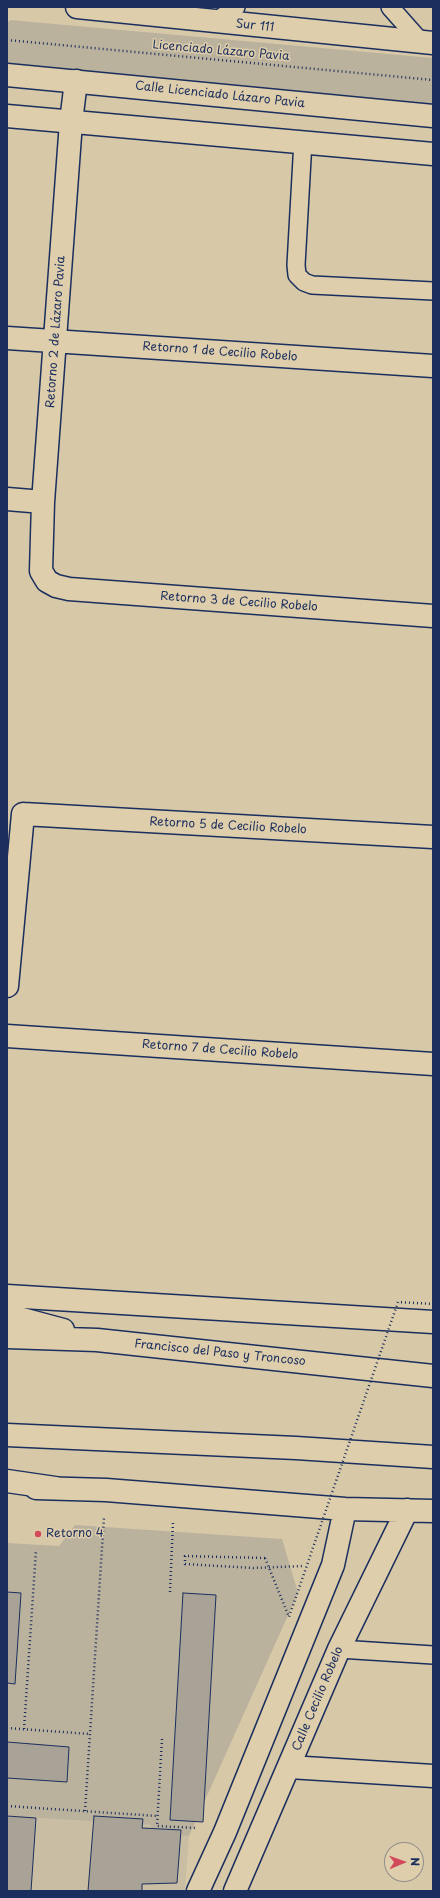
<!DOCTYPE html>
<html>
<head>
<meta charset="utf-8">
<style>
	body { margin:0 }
	#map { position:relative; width:440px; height:1898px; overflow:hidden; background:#d7c8a8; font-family:"Playpen Sans",sans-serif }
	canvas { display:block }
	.frame { position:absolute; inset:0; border:8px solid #1b2f5e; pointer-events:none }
	.north { position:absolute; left:384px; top:1842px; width:40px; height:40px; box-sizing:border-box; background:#dfceab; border:1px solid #918e8c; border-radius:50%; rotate:88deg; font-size:11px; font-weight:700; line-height:16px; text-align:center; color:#1b2f5e }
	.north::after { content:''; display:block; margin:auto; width:14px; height:18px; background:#d1495b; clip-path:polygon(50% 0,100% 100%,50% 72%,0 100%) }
</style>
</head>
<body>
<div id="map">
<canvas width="440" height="1898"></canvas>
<div class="frame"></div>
<div class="north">N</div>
</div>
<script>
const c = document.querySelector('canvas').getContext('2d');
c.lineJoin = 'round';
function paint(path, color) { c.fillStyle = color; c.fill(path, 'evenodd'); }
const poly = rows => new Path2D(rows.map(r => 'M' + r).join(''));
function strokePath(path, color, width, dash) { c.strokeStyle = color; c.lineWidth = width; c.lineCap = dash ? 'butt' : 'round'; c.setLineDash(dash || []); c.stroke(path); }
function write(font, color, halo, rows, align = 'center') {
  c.font = font + ' "Playpen Sans",sans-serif'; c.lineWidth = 3; c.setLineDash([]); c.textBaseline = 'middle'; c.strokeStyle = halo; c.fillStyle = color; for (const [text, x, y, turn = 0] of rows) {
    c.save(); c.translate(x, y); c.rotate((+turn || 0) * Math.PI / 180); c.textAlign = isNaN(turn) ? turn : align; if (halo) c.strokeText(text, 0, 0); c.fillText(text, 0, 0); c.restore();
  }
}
const built = poly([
	[7,1816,151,1825,151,1834,189,1836,185,1889,185,1891,7,1891]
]);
const green = poly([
	[10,20,433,58,433,105,8,66,7,23],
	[75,1525,282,1539,298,1593,189,1836,151,1834,151,1825,7,1816,7,1543,59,1546]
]);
const building = poly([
	[7,1592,21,1593,15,1684,7,1683,7,1592],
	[183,1593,216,1595,203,1822,170,1820,183,1593],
	[7,1742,69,1747,67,1782,7,1778,7,1742],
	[7,1816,36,1818,31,1891,7,1891,7,1816],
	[94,1816,143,1819,142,1828,181,1830,177,1883,142,1884,142,1891,88,1891,94,1816]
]);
const path = poly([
	[7,40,433,80],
	[265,1558,185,1556,185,1564,253,1568,304,1566],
	[170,1592,173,1522],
	[7,1728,90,1734],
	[24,1729,36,1550],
	[162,1739,157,1826,197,1828],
	[7,1806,157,1816],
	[85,1811,104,1517]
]);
const lane = poly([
	[390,7,421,42],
	[215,22,236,7],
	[303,141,296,265,297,275,304,282,312,285,433,291],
	[339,1649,433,1655]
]);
const street = poly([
	[77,7,433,43],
	[76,81,71,122,43,502,41,571,47,581,56,586,69,589,433,616],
	[7,338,433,366],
	[7,499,43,502],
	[23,814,433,837],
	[7,986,23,814],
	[7,1036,433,1064],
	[289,1767,433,1776]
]);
const secondary = poly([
	[7,75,433,116],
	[7,116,433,154],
	[7,1296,433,1322],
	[36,1488,106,1490,345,1509,433,1511],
	[198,1891,225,1832,333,1565,345,1509],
	[235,1891,339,1649,407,1510]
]);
const highway = poly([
	[7,1315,63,1330],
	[7,1337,97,1340,433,1376],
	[7,1435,296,1448,433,1457],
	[7,1481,55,1488]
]);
const pathBridge = poly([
	[265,1558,289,1617,398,1302,433,1304]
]);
const markers = [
	[38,1534,4,"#d1495b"]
];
const streetNames = [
	["Sur 111",255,26,6],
	["Licenciado Lázaro Pavia",221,51,5],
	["Calle Licenciado Lázaro Pavia",220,95,6],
	["Retorno 2 de Lázaro Pavia",56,332,-86],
	["Retorno 1 de Cecilio Robelo",220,352,4],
	["Retorno 3 de Cecilio Robelo",239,602,4],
	["Retorno 5 de Cecilio Robelo",228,826,3],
	["Retorno 7 de Cecilio Robelo",220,1050,4],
	["Francisco del Paso y Troncoso",220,1353,6],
	["Calle Cecilio Robelo",318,1699,-67]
];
const poiNames = [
	["Retorno 4",46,1534]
];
paint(built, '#c9bda3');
paint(green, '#bbb29d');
paint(building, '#a9a296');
strokePath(building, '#1b2f5e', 1);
strokePath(lane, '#1b2f5e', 20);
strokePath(street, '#1b2f5e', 25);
strokePath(secondary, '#1b2f5e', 25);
strokePath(highway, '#1b2f5e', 25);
strokePath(path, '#1b2f5e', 2.5, [1, 3]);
strokePath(lane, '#dfceab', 17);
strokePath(street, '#dfceab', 22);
strokePath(secondary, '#dfceab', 22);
strokePath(highway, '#dfceab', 22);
strokePath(pathBridge, '#1b2f5e', 2.5, [1, 3]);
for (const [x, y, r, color] of markers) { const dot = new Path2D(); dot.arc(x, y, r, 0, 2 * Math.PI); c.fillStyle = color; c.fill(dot); strokePath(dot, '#dfceab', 1.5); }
write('12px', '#1b2f5e', '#dfceab', streetNames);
write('12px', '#1b2f5e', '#dfceab', poiNames, 'left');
</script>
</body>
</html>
